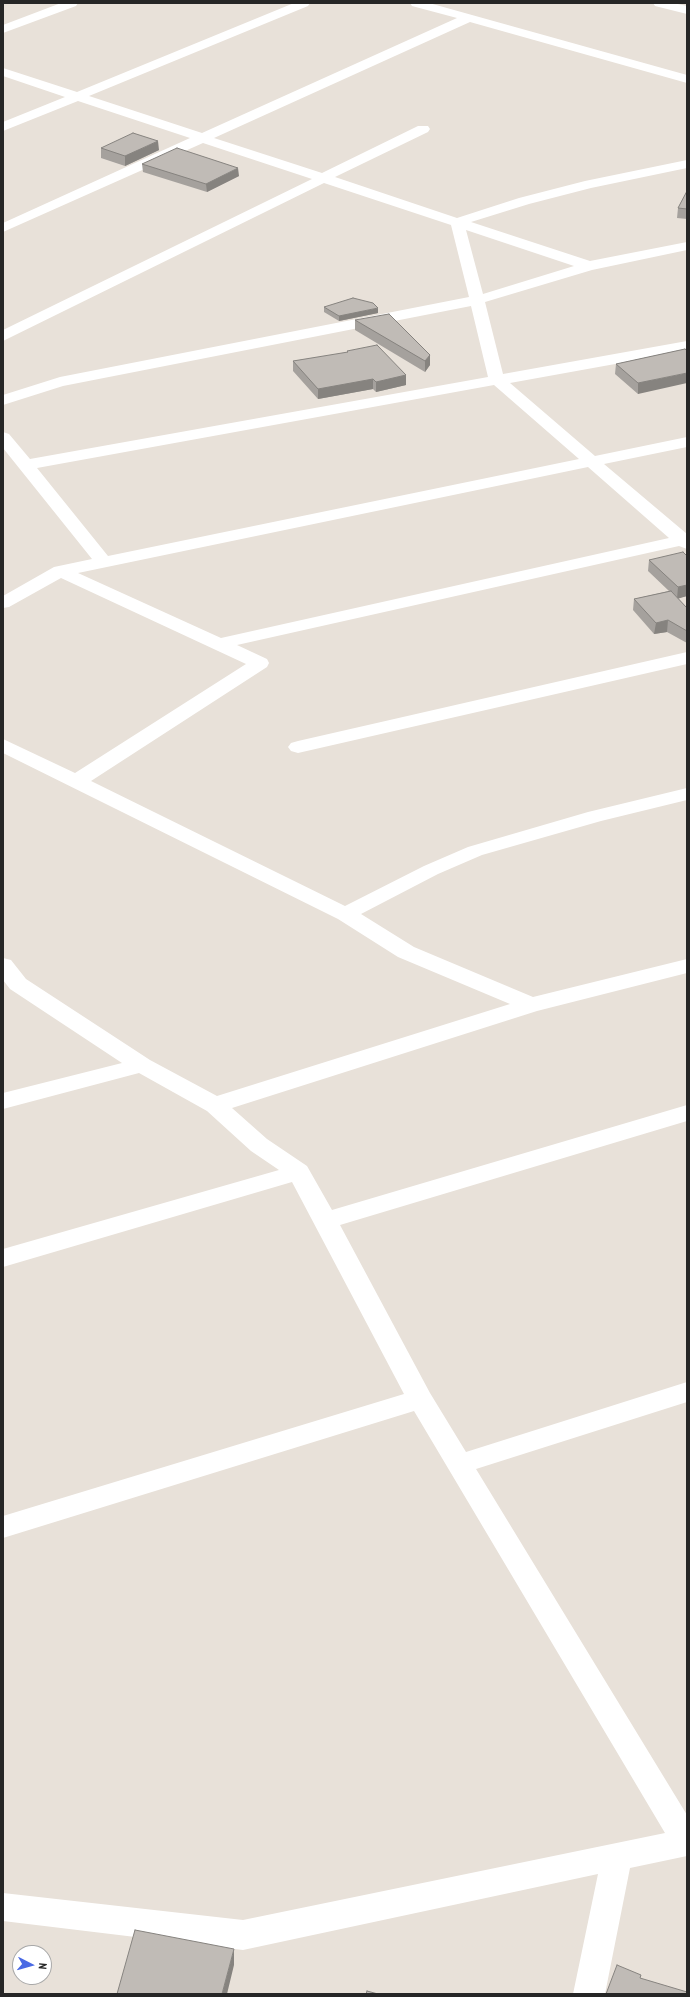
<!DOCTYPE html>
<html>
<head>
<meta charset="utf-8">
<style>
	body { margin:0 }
	#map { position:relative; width:690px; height:1997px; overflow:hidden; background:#e8e1d9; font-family:"PT Sans Narrow",sans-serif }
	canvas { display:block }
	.frame { position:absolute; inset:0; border:4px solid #262626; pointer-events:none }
	.north { position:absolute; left:12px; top:1945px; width:40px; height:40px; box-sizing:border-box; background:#fff; border:1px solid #a8a8a8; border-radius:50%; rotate:96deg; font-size:11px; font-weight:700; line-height:16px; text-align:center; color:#262626 }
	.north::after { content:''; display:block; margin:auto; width:14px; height:18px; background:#4a6ae4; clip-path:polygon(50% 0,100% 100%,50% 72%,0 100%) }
</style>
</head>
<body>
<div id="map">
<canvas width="690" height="1997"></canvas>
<div class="frame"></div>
<div class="north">N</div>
</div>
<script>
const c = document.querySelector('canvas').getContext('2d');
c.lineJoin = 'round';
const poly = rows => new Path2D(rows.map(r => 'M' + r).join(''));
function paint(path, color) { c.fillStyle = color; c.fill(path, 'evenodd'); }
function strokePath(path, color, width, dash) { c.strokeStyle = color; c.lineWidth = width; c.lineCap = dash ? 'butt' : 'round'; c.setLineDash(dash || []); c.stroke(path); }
const minor = poly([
	[61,3,78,3,76,6,3,33,3,25,61,3],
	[294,3,310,3,308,6,89,96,202,133,457,18,412,6,410,3,429,3,687,75,687,83,470,22,214,138,322,173,418,126,428,126,430,129,428,132,335,177,457,218,519,198,585,181,687,160,687,168,591,188,529,204,471,222,590,261,687,242,687,250,592,270,485,302,503,374,687,341,687,351,510,383,595,456,687,437,687,447,604,464,687,534,687,549,679,546,237,645,267,659,269,663,267,667,91,781,345,906,424,866,468,847,588,812,687,788,687,800,601,821,482,855,438,874,361,914,414,947,533,997,687,959,687,973,537,1011,232,1108,267,1139,307,1166,332,1210,687,1105,687,1121,340,1225,430,1393,466,1452,687,1382,687,1402,476,1469,687,1815,687,1856,630,1868,605,1994,573,1994,598,1874,243,1950,3,1921,3,1893,243,1920,665,1833,414,1411,3,1538,3,1516,404,1394,292,1182,3,1267,3,1249,279,1170,251,1151,207,1111,139,1073,3,1109,3,1093,122,1063,10,989,3,980,3,958,11,960,26,979,150,1060,217,1096,510,1004,398,957,338,919,3,753,3,739,75,773,246,664,61,578,9,607,3,608,3,596,54,567,92,559,3,448,3,432,9,434,30,459,488,377,471,306,63,386,3,405,3,395,60,377,469,297,451,225,324,183,3,341,3,330,312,179,203,143,3,232,3,223,190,138,78,101,3,131,3,122,65,97,3,76,3,68,77,92,294,3],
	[466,230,574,266,483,294,466,230],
	[494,385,579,459,108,556,37,468,494,385],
	[588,467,669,538,221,638,78,573,588,467],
	[653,3,673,3,687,6,687,14,655,6,653,3],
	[687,652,687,664,298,753,291,751,288,747,291,743,298,741,687,652]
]);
const wall = poly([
	[101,148,159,150,125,166,101,158],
	[142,164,239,176,207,192,143,172],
	[687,191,687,219,677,218,678,208],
	[324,307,378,313,339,321,324,312],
	[355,320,430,355,430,365,425,372,355,330],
	[685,349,638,394,615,374,616,364],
	[347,351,406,375,406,385,376,392,373,389,318,399,293,371,293,361,347,353],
	[687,556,687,596,678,598,687,608,687,643,667,632,654,634,633,610,634,599,669,591,648,571,649,560]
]);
const shadedWall = poly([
	[158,141,159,150,125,166,125,156],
	[238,168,239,176,207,192,206,184],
	[378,308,378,313,339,321,339,316],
	[430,355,430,365,425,372,425,361],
	[687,373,687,383,638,394,638,383],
	[406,375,406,385,376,392,376,382],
	[373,379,373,389,318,399,318,389],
	[687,585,687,596,677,599,678,587],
	[668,620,667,632,654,634,656,623],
	[234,1949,234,1965,227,1994,222,1994]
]);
const building = poly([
	[133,133,158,141,125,156,101,148,133,133],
	[177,148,238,168,206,184,142,164,177,148],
	[687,191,687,209,678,208,687,191],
	[353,298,373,303,378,308,339,316,324,307,353,298],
	[389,314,430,355,425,361,355,320,389,314],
	[377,345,406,375,376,382,373,379,318,389,293,361,348,352,347,351,377,345],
	[685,349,687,351,687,373,638,383,616,364,685,349],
	[683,552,687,556,687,585,678,587,649,560,683,552],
	[671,591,687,608,687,631,668,620,656,623,634,599,671,591],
	[135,1930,234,1949,222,1994,117,1994,135,1930],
	[617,1965,641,1975,640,1978,687,1992,687,1994,606,1994,617,1965],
	[367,1991,378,1994,366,1994,367,1991]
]);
paint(minor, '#fff');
paint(wall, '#a5a19d');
paint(shadedWall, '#86837f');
paint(building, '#c0bbb6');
strokePath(building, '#86837f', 1);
</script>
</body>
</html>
